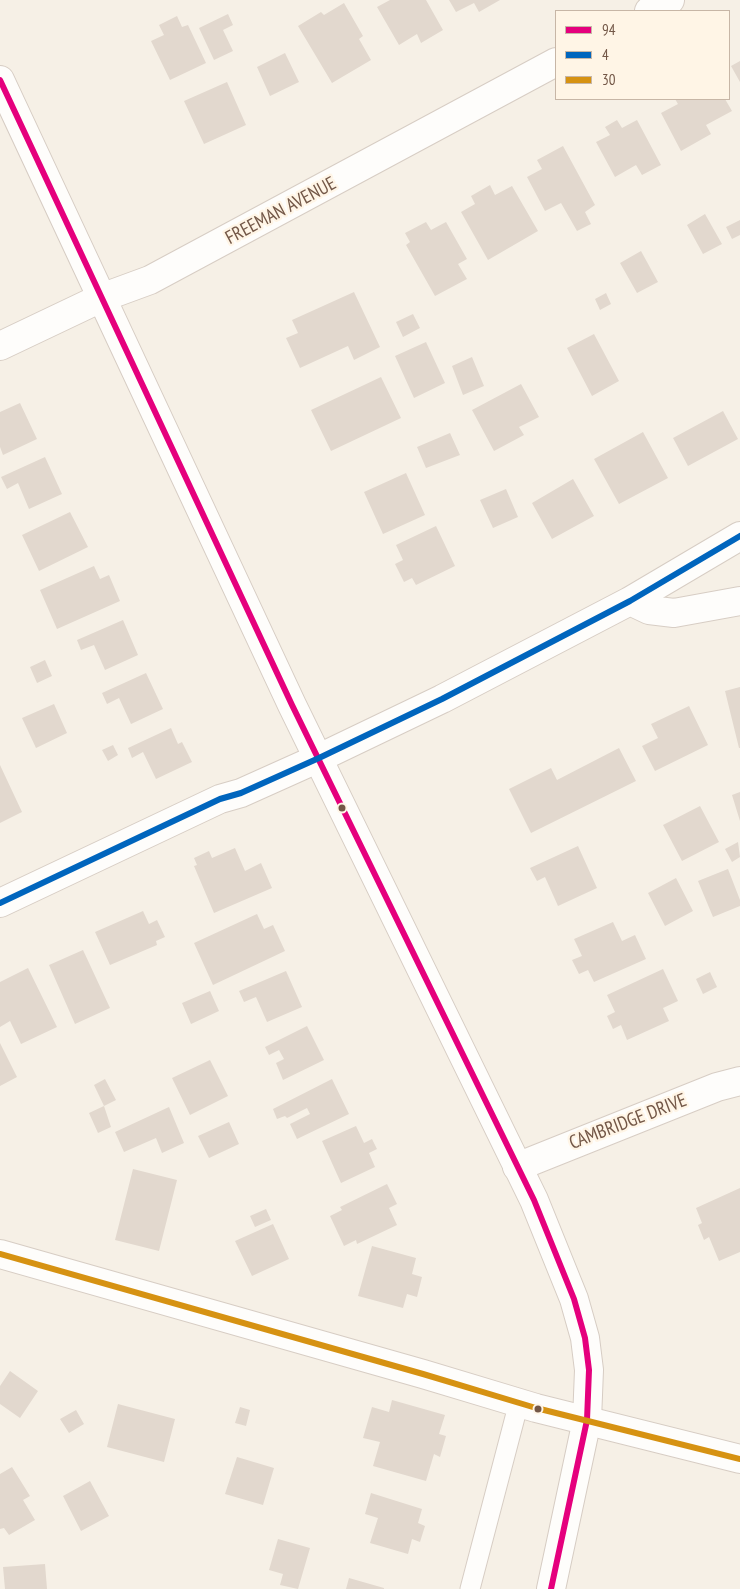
<!DOCTYPE html>
<html>
<head>
<meta charset="utf-8">
<style>
	body { margin:0 }
	#map { position:relative; width:740px; height:1589px; overflow:hidden; background:#f6f0e6; font-family:"PT Sans Narrow",sans-serif }
	canvas { display:block }
	.legend { position:absolute; left:555px; top:10px; width:175px; height:90px; box-sizing:border-box; background:#fff5e6; border:1px solid #c7b6a6; margin:0; padding:6px 9px; list-style:none; font-size:15px; color:#735747 }
	.legend li { display:flex; align-items:center; gap:10px; height:25px }
	.legend b { width:25px; border:1px solid #c7b6a6 }
</style>
</head>
<body>
<div id="map">
<canvas width="740" height="1589"></canvas>
<ul class="legend">
<li><b style="height:6px;background:#e5007d"></b>94</li>
<li><b style="height:6px;background:#0065bd"></b>4</li>
<li><b style="height:6px;background:#d69212"></b>30</li>
</ul>
</div>
<script>
const c = document.querySelector('canvas').getContext('2d');
c.lineJoin = 'round';
function paint(path, color) { c.fillStyle = color; c.fill(path, 'evenodd'); }
const poly = rows => new Path2D(rows.map(r => 'M' + r).join(''));
function strokePath(path, color, width, dash) { c.strokeStyle = color; c.lineWidth = width; c.lineCap = dash ? 'butt' : 'round'; c.setLineDash(dash || []); c.stroke(path); }
function write(font, color, halo, rows, align = 'center') {
  c.font = font + ' "PT Sans Narrow",sans-serif'; c.lineWidth = 4.5; c.setLineDash([]); c.textBaseline = 'middle'; c.strokeStyle = halo; c.fillStyle = color; for (const [text, x, y, turn = 0] of rows) {
    c.save(); c.translate(x, y); c.rotate((+turn || 0) * Math.PI / 180); c.textAlign = isNaN(turn) ? turn : align; if (halo) c.strokeText(text, 0, 0); c.fillText(text, 0, 0); c.restore();
  }
}
const building = poly([
	[390,0,426,0,443,30,421,43,417,34,399,45,377,7],
	[449,0,500,0,479,12,474,3,456,12],
	[344,3,363,36,359,39,371,60,332,83,298,26,321,12,324,15],
	[228,14,233,25,223,30,233,51,214,60,199,28],
	[177,16,182,27,188,25,206,63,170,80,151,41,164,35,159,25],
	[285,53,299,82,270,96,257,67],
	[740,61,740,82,731,66],
	[227,82,246,125,204,144,184,101],
	[675,99,725,99,732,111,706,125,711,134,681,151,661,113,678,104],
	[617,120,622,128,637,120,661,165,642,175,636,165,615,177,596,142,610,135,605,127],
	[563,146,595,205,585,212,591,224,577,231,561,203,545,211,527,177,542,169,537,160],
	[490,185,495,195,512,186,538,231,488,260,461,212,475,204,471,196],
	[705,214,722,244,703,254,687,225],
	[740,220,740,235,732,239,726,227],
	[426,222,431,230,446,222,467,259,458,264,467,279,435,296,406,245,410,242,405,233],
	[641,251,658,282,637,293,620,263],
	[354,292,380,347,354,360,348,346,300,368,286,338,298,333,292,320],
	[606,293,611,304,600,310,595,299],
	[413,314,420,328,403,337,396,322],
	[594,334,619,381,592,396,567,348],
	[426,342,445,383,414,398,395,356],
	[472,357,484,386,463,395,452,366],
	[381,377,401,418,331,451,311,410],
	[521,384,539,417,519,427,524,435,494,451,472,410],
	[20,403,37,439,3,455,0,447,0,412],
	[723,411,738,439,688,466,673,438],
	[643,432,668,478,619,504,594,459],
	[450,433,460,455,426,468,417,447],
	[45,457,62,494,29,509,18,483,7,489,1,477],
	[406,473,425,515,383,534,364,492],
	[573,479,594,516,552,539,532,503],
	[506,489,518,517,493,528,480,500],
	[70,512,88,547,39,571,22,535],
	[436,526,455,566,416,585,412,578,404,582,395,564,403,560,396,545],
	[94,566,100,579,109,575,120,601,57,629,40,590],
	[123,620,138,655,105,670,94,645,81,650,77,640],
	[45,660,52,676,37,683,30,667],
	[146,673,163,709,131,724,119,698,107,704,102,693],
	[740,687,740,748,739,748,725,691],
	[54,704,67,733,36,748,22,718],
	[689,706,708,745,655,771,642,746,658,738,651,724],
	[171,728,178,744,182,742,192,762,156,779,143,752,132,758,128,748],
	[113,745,118,755,108,761,102,750],
	[619,748,636,781,531,833,509,789,551,768,557,780],
	[0,765,22,812,0,823],
	[740,792,740,821,732,795],
	[700,806,719,842,682,861,663,825],
	[738,842,740,857,732,862,725,849],
	[578,846,597,888,558,906,545,877,537,881,530,868],
	[235,848,245,871,261,863,272,888,214,913,194,866,197,865,194,858,209,851,212,858],
	[728,869,740,900,740,906,713,917,698,881],
	[676,878,693,911,665,926,648,893],
	[143,911,149,924,157,920,165,937,156,941,157,945,110,965,95,932],
	[257,914,264,929,273,925,285,951,213,985,194,943],
	[613,922,622,941,635,935,646,959,594,982,588,970,579,974,572,960,582,956,574,939],
	[83,950,110,1008,75,1024,49,965],
	[28,968,57,1027,21,1044,10,1021,0,1027,0,982],
	[663,969,678,1001,663,1008,669,1021,627,1040,621,1025,613,1029,607,1016,615,1012,607,995],
	[286,971,302,1007,267,1022,256,997,244,1002,239,991],
	[710,972,717,987,703,994,696,979],
	[210,991,219,1011,191,1024,182,1003],
	[307,1026,324,1060,283,1080,276,1063,284,1059,279,1050,269,1055,265,1047],
	[0,1043,17,1077,0,1086],
	[210,1060,228,1096,190,1115,172,1078],
	[105,1079,116,1100,104,1106,94,1085],
	[332,1079,349,1114,297,1139,290,1124,310,1114,307,1108,287,1118,285,1116,277,1119,273,1109],
	[104,1106,111,1127,98,1133,89,1113],
	[169,1107,184,1143,162,1153,156,1138,124,1152,115,1132],
	[229,1122,239,1144,209,1158,198,1136],
	[356,1126,364,1143,372,1139,377,1149,369,1153,375,1167,341,1183,322,1141],
	[133,1169,177,1180,159,1251,115,1240],
	[387,1184,397,1204,389,1208,397,1225,357,1244,356,1240,344,1246,330,1216,342,1210,340,1207],
	[740,1188,740,1252,719,1261,709,1237,704,1240,698,1225,702,1223,696,1208],
	[266,1209,271,1220,255,1227,250,1216],
	[273,1224,289,1259,252,1276,235,1241],
	[372,1246,416,1258,412,1274,422,1277,417,1297,407,1294,403,1308,358,1296],
	[10,1371,38,1391,20,1418,0,1404,0,1386],
	[392,1400,445,1415,439,1434,446,1436,440,1457,434,1454,426,1481,373,1466,380,1442,363,1438,372,1407,389,1412],
	[118,1404,175,1419,164,1462,107,1447],
	[240,1407,250,1410,246,1426,235,1423],
	[76,1410,84,1424,69,1433,60,1419],
	[237,1457,274,1468,263,1505,225,1494],
	[12,1467,30,1496,23,1500,35,1520,9,1535,4,1528,0,1529,0,1474],
	[90,1481,109,1516,81,1531,63,1496],
	[371,1493,422,1509,418,1523,425,1526,420,1542,412,1539,408,1554,370,1543,378,1518,365,1514],
	[278,1539,310,1548,298,1589,280,1585,283,1574,269,1570],
	[45,1564,47,1589,5,1589,3,1567],
	[349,1578,384,1588,384,1589,346,1589]
]);
const lane = poly([
	[470,1589,519,1402]
]);
const street = poly([
	[649,11,670,0],
	[0,346,101,298,150,280,556,62],
	[630,601,649,610,674,613,740,601],
	[0,903,220,799,241,793,319,758,442,699,630,601,740,536],
	[517,1167,717,1087,740,1081],
	[0,1254,423,1374,536,1408,740,1459]
]);
const secondary = poly([
	[0,80,292,705,534,1200,574,1299,585,1338,589,1370,587,1420,551,1589]
]);
const bus1 = poly([
	[0,80,292,705,534,1200,574,1299,585,1338,589,1370,587,1420,551,1589]
]);
const bus2 = poly([
	[0,903,220,799,241,793,319,758,442,699,630,601,740,536]
]);
const bus3 = poly([
	[0,1254,423,1374,536,1408,740,1459]
]);
const markers = [
	[342,808,4.5,"#735747"],
	[538,1409,4.5,"#735747"]
];
const streetNames = [
	["FREEMAN AVENUE",281,211,-28],
	["CAMBRIDGE DRIVE",628,1122,-21]
];
paint(building, '#e2d8ce');
strokePath(lane, '#d7cdc4', 21);
strokePath(street, '#d7cdc4', 30);
strokePath(secondary, '#d6ccc3', 30);
strokePath(lane, '#fefdfb', 19);
strokePath(street, '#fefdfb', 28);
strokePath(secondary, '#fefdfb', 28);
strokePath(bus1, '#e5007d', 6);
strokePath(bus2, '#0065bd', 6);
strokePath(bus3, '#d69212', 6);
for (const [x, y, r, color] of markers) { const dot = new Path2D(); dot.arc(x, y, r, 0, 2 * Math.PI); c.fillStyle = color; c.fill(dot); strokePath(dot, '#fff5e6', 2); }
write('19px', '#735747', '#fff5e6', streetNames);
</script>
</body>
</html>
